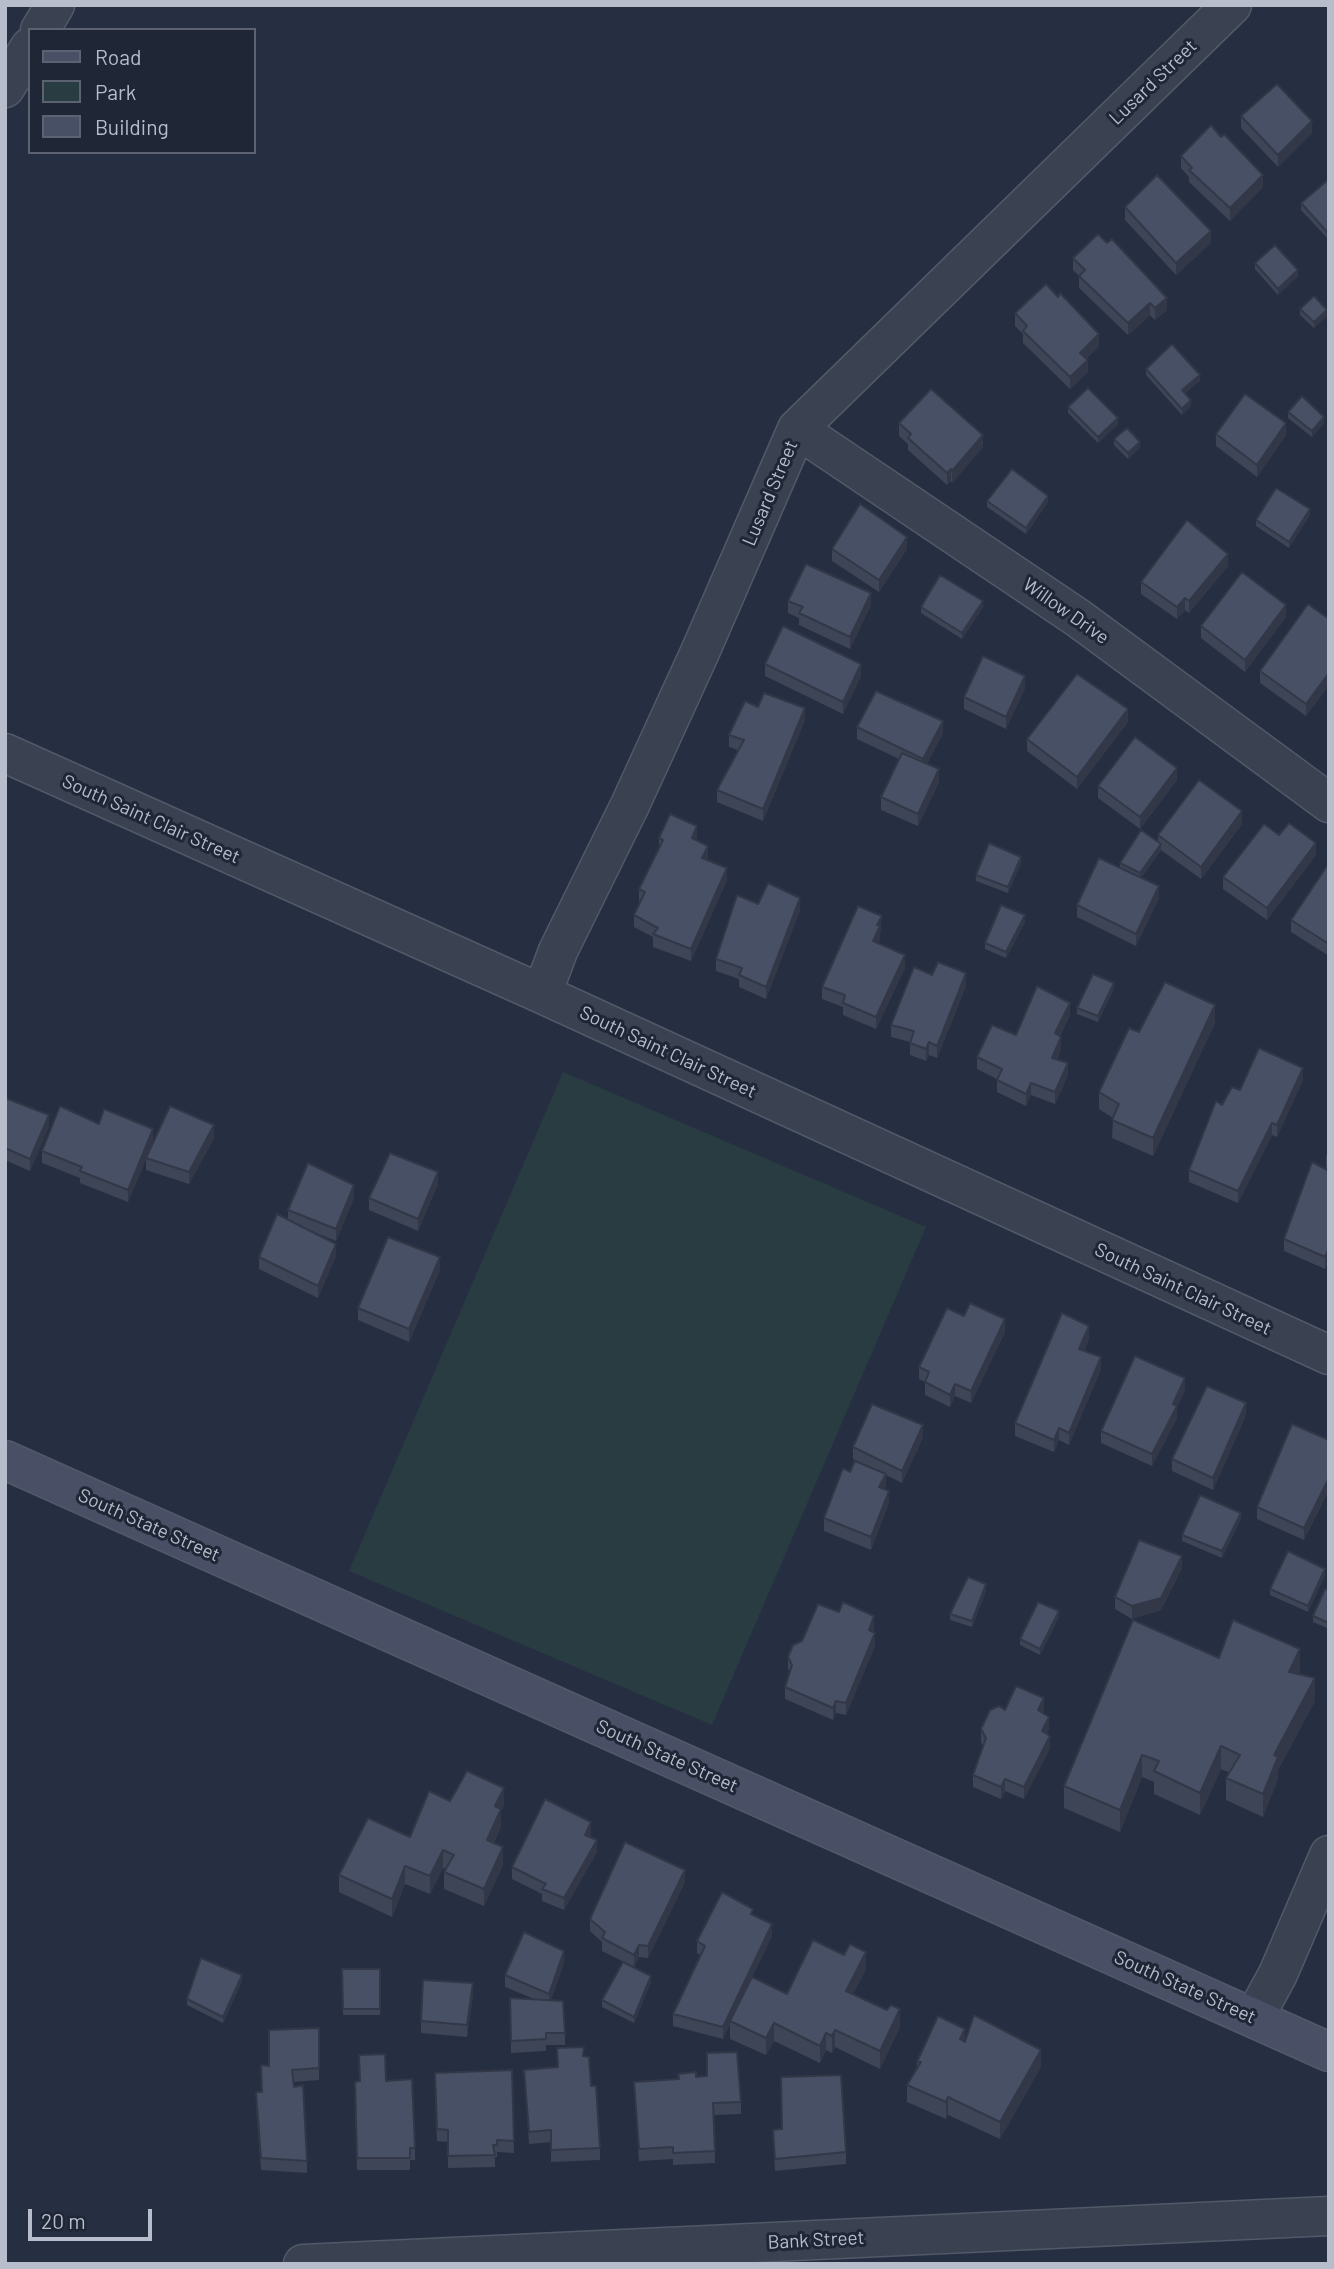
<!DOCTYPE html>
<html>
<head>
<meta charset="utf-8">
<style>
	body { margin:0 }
	#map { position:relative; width:1334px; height:2269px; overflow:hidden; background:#262e41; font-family:Barlow,sans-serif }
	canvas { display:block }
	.frame { position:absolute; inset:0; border:7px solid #b7bdcb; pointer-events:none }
	.legend { position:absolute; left:28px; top:28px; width:228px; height:126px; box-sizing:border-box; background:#1f2636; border:2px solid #5c6272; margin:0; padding:9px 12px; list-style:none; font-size:21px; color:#b7bdcb }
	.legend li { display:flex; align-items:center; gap:14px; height:35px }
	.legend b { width:35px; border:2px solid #5c6272 }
	.scale { position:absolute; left:28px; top:2209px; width:124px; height:32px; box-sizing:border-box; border:4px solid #b7bdcb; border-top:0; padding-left:9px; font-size:21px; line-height:24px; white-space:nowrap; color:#b7bdcb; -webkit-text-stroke:5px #1f2636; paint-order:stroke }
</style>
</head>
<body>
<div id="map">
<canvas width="1334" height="2269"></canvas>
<div class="frame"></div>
<ul class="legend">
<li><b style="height:9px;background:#494f64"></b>Road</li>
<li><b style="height:19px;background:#283c42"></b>Park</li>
<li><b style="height:19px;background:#475065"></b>Building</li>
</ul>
<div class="scale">20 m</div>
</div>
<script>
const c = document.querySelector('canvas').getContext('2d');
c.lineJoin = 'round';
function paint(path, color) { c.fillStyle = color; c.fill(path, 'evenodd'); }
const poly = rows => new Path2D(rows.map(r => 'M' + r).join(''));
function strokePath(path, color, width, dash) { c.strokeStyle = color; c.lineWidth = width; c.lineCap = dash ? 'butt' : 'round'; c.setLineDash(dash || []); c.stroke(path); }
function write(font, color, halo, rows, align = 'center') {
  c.font = font + ' Barlow,sans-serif'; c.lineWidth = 6; c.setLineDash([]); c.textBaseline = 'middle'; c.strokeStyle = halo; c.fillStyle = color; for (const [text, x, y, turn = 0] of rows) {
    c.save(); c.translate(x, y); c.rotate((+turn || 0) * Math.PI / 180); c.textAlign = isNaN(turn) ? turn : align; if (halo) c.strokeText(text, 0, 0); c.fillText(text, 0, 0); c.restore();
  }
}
const green = poly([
	[563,1072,926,1227,712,1725,349,1571]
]);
const minor = poly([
	[797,429,1078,618,1329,803],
	[5,753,542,994,1329,1355],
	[542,994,558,951,630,805,700,652,797,429,1232,5],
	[1254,2018,1278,1974,1329,1855],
	[303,2264,1329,2216]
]);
const tertiary = poly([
	[40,30,55,5],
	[5,88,30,47]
]);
const secondary = poly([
	[5,1460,1329,2052]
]);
const wall = poly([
	[1241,116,1312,133,1278,167,1241,128],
	[1181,156,1263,187,1230,221,1189,182,1189,177,1181,168],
	[1329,179,1329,240,1301,210,1301,203],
	[1125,207,1211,243,1176,275,1125,220],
	[1073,258,1167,310,1155,320,1150,315,1128,335,1079,288,1079,276,1073,270],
	[1255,263,1298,276,1278,295,1255,269],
	[1300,309,1327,316,1314,328,1300,315],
	[1015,313,1099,346,1086,359,1088,372,1070,389,1023,343,1023,334,1015,326],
	[1146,369,1200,381,1185,393,1191,406,1182,415,1146,375],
	[1068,407,1118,424,1098,443,1068,413],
	[1288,412,1324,423,1312,437,1288,418],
	[899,423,983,447,952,483,951,481,947,485,908,450,908,444,899,436],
	[1216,434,1286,435,1257,477,1216,446],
	[1114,439,1140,448,1128,459,1114,445],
	[987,501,1048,502,1026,534,987,507],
	[1310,515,1289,548,1256,526,1256,520],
	[832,549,907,549,879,592,832,561],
	[1228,566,1189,613,1185,610,1177,619,1141,594,1141,582],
	[788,601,871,605,850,649,799,625,799,618,788,613],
	[921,607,983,607,962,639,921,613],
	[1286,617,1245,672,1201,638,1201,626],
	[1329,619,1329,685,1306,716,1260,683,1260,671],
	[765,664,861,676,843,714,765,676],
	[1025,688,1006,729,964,709,964,697],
	[758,707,805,720,763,821,717,802,717,790,738,750,729,747,729,735],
	[1128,722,1077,789,1027,751,1027,739],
	[857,727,943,733,927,764,939,782,918,826,881,810,881,797,899,759,857,739],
	[1177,780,1140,829,1098,798,1098,786],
	[1242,824,1201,879,1161,850,1141,878,1159,898,1136,946,1077,917,1077,905,1120,868,1120,863,1158,841,1158,835],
	[1279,835,1316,855,1267,920,1223,889,1223,877],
	[659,838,697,839,696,840,708,858,707,860,727,880,691,961,653,947,653,937,634,927,634,915,640,902,639,901,639,889,659,847],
	[1021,863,1008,893,976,881,976,875],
	[1329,863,1329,956,1291,932,1291,920],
	[758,904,800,910,766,999,739,987,739,979,716,971,716,959],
	[1025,922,1006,958,985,949,985,943],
	[882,928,880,931,880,938,878,943,905,968,876,1029,843,1015,843,1007,822,999,822,987],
	[966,986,937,1058,929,1055,926,1061,910,1055,910,1042,891,1037,891,1025],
	[1114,989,1098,1022,1077,1014,1077,1008],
	[1070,1015,1060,1036,1061,1049,1057,1060,1068,1075,1055,1104,1031,1095,1026,1106,997,1092,997,1079,977,1069,977,1057,1016,1035],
	[1215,1023,1153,1156,1112,1138,1113,1118,1099,1109,1099,1092,1139,1032],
	[1303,1080,1277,1137,1272,1135,1238,1203,1189,1182,1189,1170,1222,1105,1240,1090],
	[5,1098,49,1127,30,1171,5,1160],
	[99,1124,153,1141,214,1138,189,1184,146,1170,146,1159,128,1202,80,1183,80,1178,42,1163,42,1151],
	[1329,1151,1329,1169,1326,1168,1326,1156],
	[1329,1171,1329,1262,1325,1269,1284,1251,1284,1239],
	[438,1184,418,1231,369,1210,369,1198],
	[354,1198,336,1241,309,1230,336,1256,318,1298,259,1269,259,1257,288,1220,288,1210],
	[440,1270,409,1342,358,1320,358,1308],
	[964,1316,1005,1332,971,1403,955,1396,950,1407,925,1395,925,1382,919,1379,919,1367],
	[1089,1339,1084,1351,1101,1369,1069,1445,1059,1440,1054,1452,1015,1436,1015,1423],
	[1185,1390,1177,1407,1177,1418,1152,1466,1101,1443,1101,1431],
	[1246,1415,1213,1490,1172,1471,1172,1459],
	[923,1437,902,1483,886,1475,886,1487,884,1489,889,1503,871,1550,824,1531,824,1518,850,1472,869,1467,853,1459,853,1447],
	[1329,1440,1329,1490,1304,1540,1257,1519,1257,1507],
	[1241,1519,1222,1558,1182,1541,1182,1535],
	[1182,1568,1161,1610,1132,1619,1115,1609,1115,1597],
	[1325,1575,1308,1612,1270,1595,1270,1589],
	[1329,1590,1329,1629,1313,1622,1313,1616],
	[986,1591,972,1627,950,1620,950,1614],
	[1059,1617,1040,1655,1020,1645,1020,1639],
	[874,1628,873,1632,875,1646,846,1715,836,1713,833,1720,785,1699,785,1687,790,1672,788,1669,788,1657],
	[1219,1658,1300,1671,1299,1674,1315,1701,1278,1770,1278,1779,1263,1817,1226,1800,1226,1778,1230,1773,1221,1769,1200,1815,1154,1794,1154,1782,1142,1777,1120,1832,1064,1808,1064,1786],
	[1005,1710,1044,1711,1043,1713,1049,1729,1047,1733,1050,1748,1024,1799,1005,1791,1001,1799,973,1787,973,1775,983,1746,981,1742,981,1729],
	[450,1801,504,1806,501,1811,501,1827,494,1843,503,1865,484,1906,444,1889,444,1872,446,1869,443,1868,430,1894,405,1884,392,1917,339,1892,339,1875,410,1837],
	[591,1834,590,1837,597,1852,564,1910,542,1901,542,1894,512,1879,512,1867],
	[685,1882,648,1958,639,1957,634,1967,651,1982,634,2023,602,2007,602,2000,628,1964,602,1951,602,1942,590,1931,590,1919],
	[753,1915,772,1936,752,1977,787,1994,866,1969,853,1994,900,2027,880,2069,835,2047,832,2053,826,2050,820,2063,774,2041,766,2055,730,2039,730,2024,723,2039,673,2026,673,2014,700,1955,697,1953,697,1941],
	[564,1963,551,2000,565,2033,565,2045,546,2045,546,2051,511,2053,510,1998,534,1999,505,1987,505,1975],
	[342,1969,380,1969,380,2015,343,2015],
	[242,1981,223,2023,187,2005,187,1999],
	[473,1995,467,2037,421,2033,421,2021],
	[319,2028,319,2080,293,2082,307,2161,307,2173,261,2170,256,2104,256,2092,262,2092,261,2065,269,2066],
	[965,2042,1041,2067,1000,2139,948,2115,946,2119,907,2102,907,2085,917,2069,917,2062],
	[557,2048,584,2057,591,2086,600,2148,600,2160,551,2162,551,2142,529,2144,524,2070,557,2067],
	[512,2070,514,2153,497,2152,497,2157,495,2157,495,2167,448,2168,448,2142,437,2141,435,2085],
	[696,2077,741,2102,741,2114,714,2115,715,2163,673,2165,673,2159,639,2161,634,2082],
	[386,2081,415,2148,415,2160,410,2160,410,2170,357,2170,355,2082],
	[782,2129,846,2152,846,2164,775,2171,773,2130]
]);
const shadedWall = poly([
	[1312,121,1312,133,1278,167,1278,155],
	[1263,175,1263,187,1230,221,1230,208],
	[1211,231,1211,243,1176,275,1176,263],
	[1298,270,1298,276,1278,295,1278,289],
	[1167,298,1167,310,1155,320,1155,308],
	[1150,303,1150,315,1128,335,1128,323],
	[1327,310,1327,316,1314,328,1314,322],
	[1099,334,1099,346,1080,365,1080,353],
	[1088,360,1088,372,1070,389,1070,377],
	[1200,375,1200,381,1182,396,1182,390],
	[1191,400,1191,406,1182,415,1182,409],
	[1324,417,1324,423,1312,437,1312,431],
	[1118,418,1118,424,1098,443,1098,437],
	[1286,423,1286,435,1257,477,1257,465],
	[983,435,983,447,952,483,952,471],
	[1140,442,1140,448,1128,459,1128,453],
	[951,469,951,481,947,485,947,473],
	[1048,496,1048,502,1026,534,1026,528],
	[1310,509,1310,515,1289,548,1289,542],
	[907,537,907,549,879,592,879,580],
	[1228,554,1228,566,1189,613,1189,601],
	[871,593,871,605,850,649,850,637],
	[1185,598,1185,610,1177,619,1177,607],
	[983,601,983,607,962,639,962,633],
	[1286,605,1286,617,1245,672,1245,660],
	[861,664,861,676,843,714,843,702],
	[1329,673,1329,685,1306,716,1306,704],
	[1025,676,1025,688,1006,729,1006,717],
	[805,708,805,720,763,821,763,809],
	[1128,709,1128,722,1077,789,1077,777],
	[943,721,943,733,923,771,923,759],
	[1177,768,1177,780,1140,829,1140,817],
	[939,769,939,782,918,826,918,814],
	[1242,811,1242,824,1201,879,1201,867],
	[697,826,697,839,692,850,692,838],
	[1316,843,1316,855,1267,920,1267,908],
	[1161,844,1161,850,1140,879,1140,873],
	[708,846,708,858,702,870,702,858],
	[1021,857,1021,863,1008,893,1008,887],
	[727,868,727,880,691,961,691,949],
	[1159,886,1159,898,1136,946,1136,934],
	[800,898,800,910,766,999,766,987],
	[1025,915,1025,922,1006,958,1006,952],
	[882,916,880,938,873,953,873,941,877,925],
	[905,955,905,968,876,1029,876,1017],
	[966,973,966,986,937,1058,937,1046],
	[1114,983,1114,989,1098,1022,1098,1016],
	[1070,1003,1070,1015,1055,1045,1055,1033],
	[1215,1005,1215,1023,1153,1156,1153,1138],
	[1061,1037,1061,1049,1052,1070,1052,1058],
	[929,1042,929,1055,926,1061,926,1049],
	[1068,1063,1068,1075,1055,1104,1055,1092],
	[1303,1068,1303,1080,1277,1137,1277,1125],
	[1031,1083,1031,1095,1026,1106,1026,1094],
	[49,1115,49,1127,30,1171,30,1159],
	[1272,1123,1272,1135,1238,1203,1238,1191],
	[214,1125,214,1138,189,1184,189,1172],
	[153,1129,153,1141,128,1202,128,1190],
	[438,1172,438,1184,418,1231,418,1219],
	[354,1185,354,1198,336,1241,336,1229],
	[336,1244,336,1256,318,1298,318,1286],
	[1329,1249,1329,1262,1325,1269,1325,1257],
	[440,1257,440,1270,409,1342,409,1329],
	[1005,1319,1005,1332,971,1403,971,1391],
	[1089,1326,1089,1339,1079,1361,1079,1349],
	[1101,1357,1101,1369,1069,1445,1069,1433],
	[1185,1378,1185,1390,1177,1407,1177,1418,1152,1466,1152,1454,1173,1404],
	[955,1384,955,1396,950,1407,950,1395],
	[1246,1403,1246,1415,1213,1490,1213,1478],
	[923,1425,923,1437,902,1483,902,1471],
	[1059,1428,1059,1440,1054,1452,1054,1440],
	[886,1474,886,1487,879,1499,879,1487],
	[1329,1478,1329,1490,1304,1540,1304,1528],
	[889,1491,889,1503,871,1550,871,1537],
	[1241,1513,1241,1519,1222,1558,1222,1551],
	[1182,1556,1182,1568,1161,1610,1132,1619,1132,1606],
	[1325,1569,1325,1575,1308,1612,1308,1606],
	[986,1584,986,1591,972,1627,972,1621],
	[1059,1611,1059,1617,1040,1655,1040,1649],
	[874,1616,874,1628,869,1642,869,1630],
	[875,1633,875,1646,846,1715,846,1703],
	[1300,1649,1300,1671,1289,1694,1289,1672],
	[1315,1678,1315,1701,1278,1770,1278,1779,1263,1817,1263,1794,1274,1755],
	[1044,1698,1044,1711,1038,1723,1038,1710],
	[836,1701,836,1713,833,1720,833,1708],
	[1049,1717,1049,1729,1042,1743,1042,1731],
	[1050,1736,1050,1748,1024,1799,1024,1787],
	[1221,1746,1221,1769,1200,1815,1200,1793],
	[1142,1755,1142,1777,1120,1832,1120,1810],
	[1005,1779,1005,1791,1001,1799,1001,1787],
	[504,1788,504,1806,501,1811,501,1827,487,1857,487,1840,495,1806],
	[591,1822,591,1834,585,1847,585,1835],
	[597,1840,597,1852,564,1910,564,1898],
	[503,1847,503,1865,484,1906,484,1889],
	[443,1850,443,1868,430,1894,430,1876],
	[405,1866,405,1884,392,1917,392,1899],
	[685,1870,685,1882,648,1958,648,1946],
	[772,1924,772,1936,731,2022,730,2021,730,2024,723,2039,723,2027],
	[639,1945,639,1957,634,1968,634,1955],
	[564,1951,564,1963,549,2006,549,1994],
	[866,1952,866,1969,846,2008,846,1991],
	[242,1975,242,1981,223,2023,223,2017],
	[651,1976,651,1982,634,2023,634,2017],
	[473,1983,473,1995,467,2037,467,2025],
	[900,2009,900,2027,880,2069,880,2051],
	[774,2023,774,2041,766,2055,766,2038],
	[965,2029,965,2046,960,2039],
	[835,2030,835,2047,832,2053,832,2036],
	[826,2033,826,2050,820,2063,820,2046],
	[1041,2050,1041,2067,1000,2139,1000,2122],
	[948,2097,948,2115,946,2119,946,2102]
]);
const building = poly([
	[1277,84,1312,121,1278,155,1241,116,1277,84],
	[1211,125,1221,137,1224,134,1263,175,1230,208,1189,170,1192,168,1181,156,1211,125],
	[1157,175,1211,231,1176,263,1125,207,1157,175],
	[1329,179,1329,234,1301,203,1329,179],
	[1098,234,1107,243,1112,239,1167,298,1155,308,1150,303,1128,323,1079,276,1085,270,1073,258,1098,234],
	[1275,245,1298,270,1278,289,1255,263,1275,245],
	[1046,284,1058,297,1060,293,1099,334,1080,353,1088,360,1070,377,1023,331,1027,326,1015,313,1046,284],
	[1314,296,1327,310,1314,322,1300,309,1314,296],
	[1172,344,1200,375,1182,390,1191,400,1182,409,1146,369,1172,344],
	[1088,388,1118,418,1098,437,1068,407,1088,388],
	[931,389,983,435,952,471,951,469,947,473,908,438,911,434,899,423,931,389],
	[1245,394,1286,423,1257,465,1216,434,1245,394],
	[1302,396,1324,417,1312,431,1288,412,1302,396],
	[1127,428,1140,442,1128,453,1114,439,1127,428],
	[1012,469,1048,496,1026,528,987,501,1012,469],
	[1276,488,1310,509,1289,542,1256,520,1276,488],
	[860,504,907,537,879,580,832,549,860,504],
	[1187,520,1228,554,1189,601,1185,598,1177,607,1141,582,1187,520],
	[806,564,871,593,850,637,799,613,803,607,788,601,806,564],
	[1242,572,1286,605,1245,660,1201,626,1242,572],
	[940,575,983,601,962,633,921,607,940,575],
	[1308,604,1329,619,1329,673,1306,704,1260,671,1308,604],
	[783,626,861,664,843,702,765,664,783,626],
	[983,656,1025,676,1006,717,964,697,983,656],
	[1077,674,1128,709,1077,777,1027,739,1077,674],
	[876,691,943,721,923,759,857,727,876,691],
	[764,693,805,708,763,809,717,790,744,740,729,735,745,701,758,707,764,693],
	[1135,737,1177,768,1140,817,1098,786,1135,737],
	[902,753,939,769,918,814,881,797,902,753],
	[1199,780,1242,811,1201,867,1158,835,1199,780],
	[670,814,697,826,692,838,708,846,702,858,727,868,691,949,653,934,658,928,634,915,645,892,639,889,663,840,659,838,670,814],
	[1289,823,1316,843,1267,908,1223,877,1264,824,1279,835,1289,823],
	[1141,830,1161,844,1140,873,1120,863,1141,830],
	[989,843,1021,857,1008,887,976,875,989,843],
	[1099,858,1159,886,1136,934,1077,905,1099,858],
	[1329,863,1329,944,1291,920,1329,863],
	[768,883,800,898,766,987,739,975,742,968,716,959,737,895,758,904,768,883],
	[1001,905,1025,915,1006,952,985,943,1001,905],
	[858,906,882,916,877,925,880,926,873,941,905,955,876,1017,843,1003,845,995,822,987,858,906],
	[938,962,966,973,937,1046,929,1042,926,1049,910,1043,914,1031,891,1025,914,967,932,975,938,962],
	[1093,974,1114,983,1098,1016,1077,1008,1093,974],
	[1165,982,1215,1005,1153,1138,1112,1120,1119,1104,1099,1092,1129,1028,1139,1032,1165,982],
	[1037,986,1070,1003,1055,1033,1061,1037,1052,1058,1068,1063,1055,1092,1031,1083,1026,1094,997,1080,1002,1069,977,1057,992,1025,1016,1035,1037,986],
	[1259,1048,1303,1068,1277,1125,1272,1123,1238,1191,1189,1170,1216,1101,1222,1105,1232,1087,1240,1090,1259,1048],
	[5,1098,49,1115,30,1159,5,1148,5,1098],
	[60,1106,99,1124,104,1109,153,1129,128,1190,80,1171,82,1167,42,1151,60,1106],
	[170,1106,214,1125,189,1172,146,1158,170,1106],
	[390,1153,438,1172,418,1219,369,1198,390,1153],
	[1312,1162,1329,1171,1329,1249,1325,1257,1284,1239,1312,1162],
	[308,1163,354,1185,336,1229,288,1210,308,1163],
	[277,1214,336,1244,318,1286,259,1257,277,1214],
	[388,1237,440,1257,409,1329,358,1308,388,1237],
	[970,1303,1005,1319,971,1391,955,1384,950,1395,925,1382,929,1372,919,1367,947,1308,964,1316,970,1303],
	[1062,1313,1089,1326,1079,1349,1101,1357,1069,1433,1059,1428,1054,1440,1015,1423,1062,1313],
	[1135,1356,1185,1378,1173,1404,1177,1406,1152,1454,1101,1431,1135,1356],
	[1207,1386,1246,1403,1213,1478,1172,1459,1207,1386],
	[872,1404,923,1425,902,1471,853,1447,872,1404],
	[1292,1424,1329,1440,1329,1478,1304,1528,1257,1507,1292,1424],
	[855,1461,886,1474,879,1487,889,1491,871,1537,824,1518,843,1468,850,1472,855,1461],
	[1200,1495,1241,1513,1222,1551,1182,1535,1200,1495],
	[1139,1540,1182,1556,1161,1598,1132,1606,1115,1597,1139,1540],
	[1288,1551,1325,1569,1308,1606,1270,1589,1288,1551],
	[968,1577,986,1584,972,1621,950,1614,968,1577],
	[1325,1589,1329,1590,1329,1623,1313,1616,1325,1589],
	[843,1602,874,1616,869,1630,875,1633,846,1703,836,1701,833,1708,785,1687,792,1665,788,1657,793,1645,802,1641,818,1604,839,1612,843,1602],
	[1038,1602,1059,1611,1040,1649,1020,1639,1038,1602],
	[1133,1620,1219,1658,1233,1620,1300,1649,1289,1672,1315,1678,1274,1755,1278,1757,1263,1794,1226,1778,1240,1755,1221,1746,1200,1793,1154,1771,1159,1761,1142,1755,1120,1810,1064,1786,1133,1620],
	[1016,1686,1044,1698,1038,1710,1049,1717,1042,1731,1050,1736,1024,1787,1005,1779,1001,1787,973,1775,986,1738,981,1729,990,1710,999,1706,1005,1710,1016,1686],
	[467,1771,504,1788,495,1806,501,1809,487,1840,503,1847,484,1889,444,1872,454,1855,443,1850,430,1876,405,1866,392,1899,339,1875,368,1818,410,1837,429,1791,450,1801,467,1771],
	[545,1799,591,1822,585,1835,597,1840,564,1898,542,1889,546,1884,512,1867,545,1799],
	[625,1842,685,1870,648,1946,639,1945,634,1955,602,1938,605,1932,590,1919,625,1842],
	[722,1892,753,1909,751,1914,772,1924,723,2027,673,2014,705,1946,697,1941,722,1892],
	[524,1932,564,1951,549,1994,505,1975,524,1932],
	[813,1940,844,1955,850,1944,866,1952,846,1991,887,2010,891,2005,900,2009,880,2051,835,2030,832,2036,826,2033,820,2046,774,2023,766,2038,730,2021,752,1977,787,1994,813,1940],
	[201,1958,242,1975,223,2017,187,1999,201,1958],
	[623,1962,651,1976,634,2017,602,2000,623,1962],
	[342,1969,380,1969,380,2009,343,2009,342,1969],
	[423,1980,473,1983,467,2025,421,2021,423,1980],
	[510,1998,563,2001,565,2033,546,2033,546,2039,511,2041,510,1998],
	[974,2015,1041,2050,1000,2122,948,2097,946,2102,907,2085,921,2062,917,2062,938,2016,965,2029,960,2039,965,2042,974,2015],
	[319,2028,319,2068,292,2070,294,2087,303,2085,307,2161,261,2158,256,2092,262,2092,261,2065,269,2066,269,2030,319,2028],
	[584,2047,583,2056,589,2057,591,2086,596,2086,600,2148,551,2150,551,2130,529,2132,524,2070,558,2067,557,2048,584,2047],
	[737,2052,741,2102,713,2103,715,2151,673,2153,673,2147,639,2149,634,2082,679,2079,678,2074,696,2072,696,2077,707,2076,707,2053,737,2052],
	[385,2054,386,2081,412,2079,415,2148,410,2148,410,2158,357,2158,355,2082,360,2081,359,2055,385,2054],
	[512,2070,514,2141,497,2140,497,2145,493,2145,495,2155,448,2156,448,2130,437,2129,435,2073,512,2070],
	[841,2075,846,2152,775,2159,773,2130,782,2129,781,2077,841,2075]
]);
const streetNames = [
	["Lusard Street",1153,82,-44],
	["Lusard Street",770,493,-67],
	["Willow Drive",1066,611,35],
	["South Saint Clair Street",151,819,24],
	["South Saint Clair Street",668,1052,25],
	["South Saint Clair Street",1183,1289,25],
	["South State Street",149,1525,24],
	["South State Street",667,1756,24],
	["South State Street",1185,1987,24],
	["Bank Street",816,2240,-3]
];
paint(green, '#283c42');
strokePath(minor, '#525968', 41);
strokePath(tertiary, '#525968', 41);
strokePath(secondary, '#525968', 41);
strokePath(minor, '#3a4151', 38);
strokePath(tertiary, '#3a4151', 38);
strokePath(secondary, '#494f64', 38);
paint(wall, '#3d4557');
paint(shadedWall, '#323847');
paint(building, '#475065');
strokePath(building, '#323847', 2);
write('19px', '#b7bdcb', '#1f2636', streetNames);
</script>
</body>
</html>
